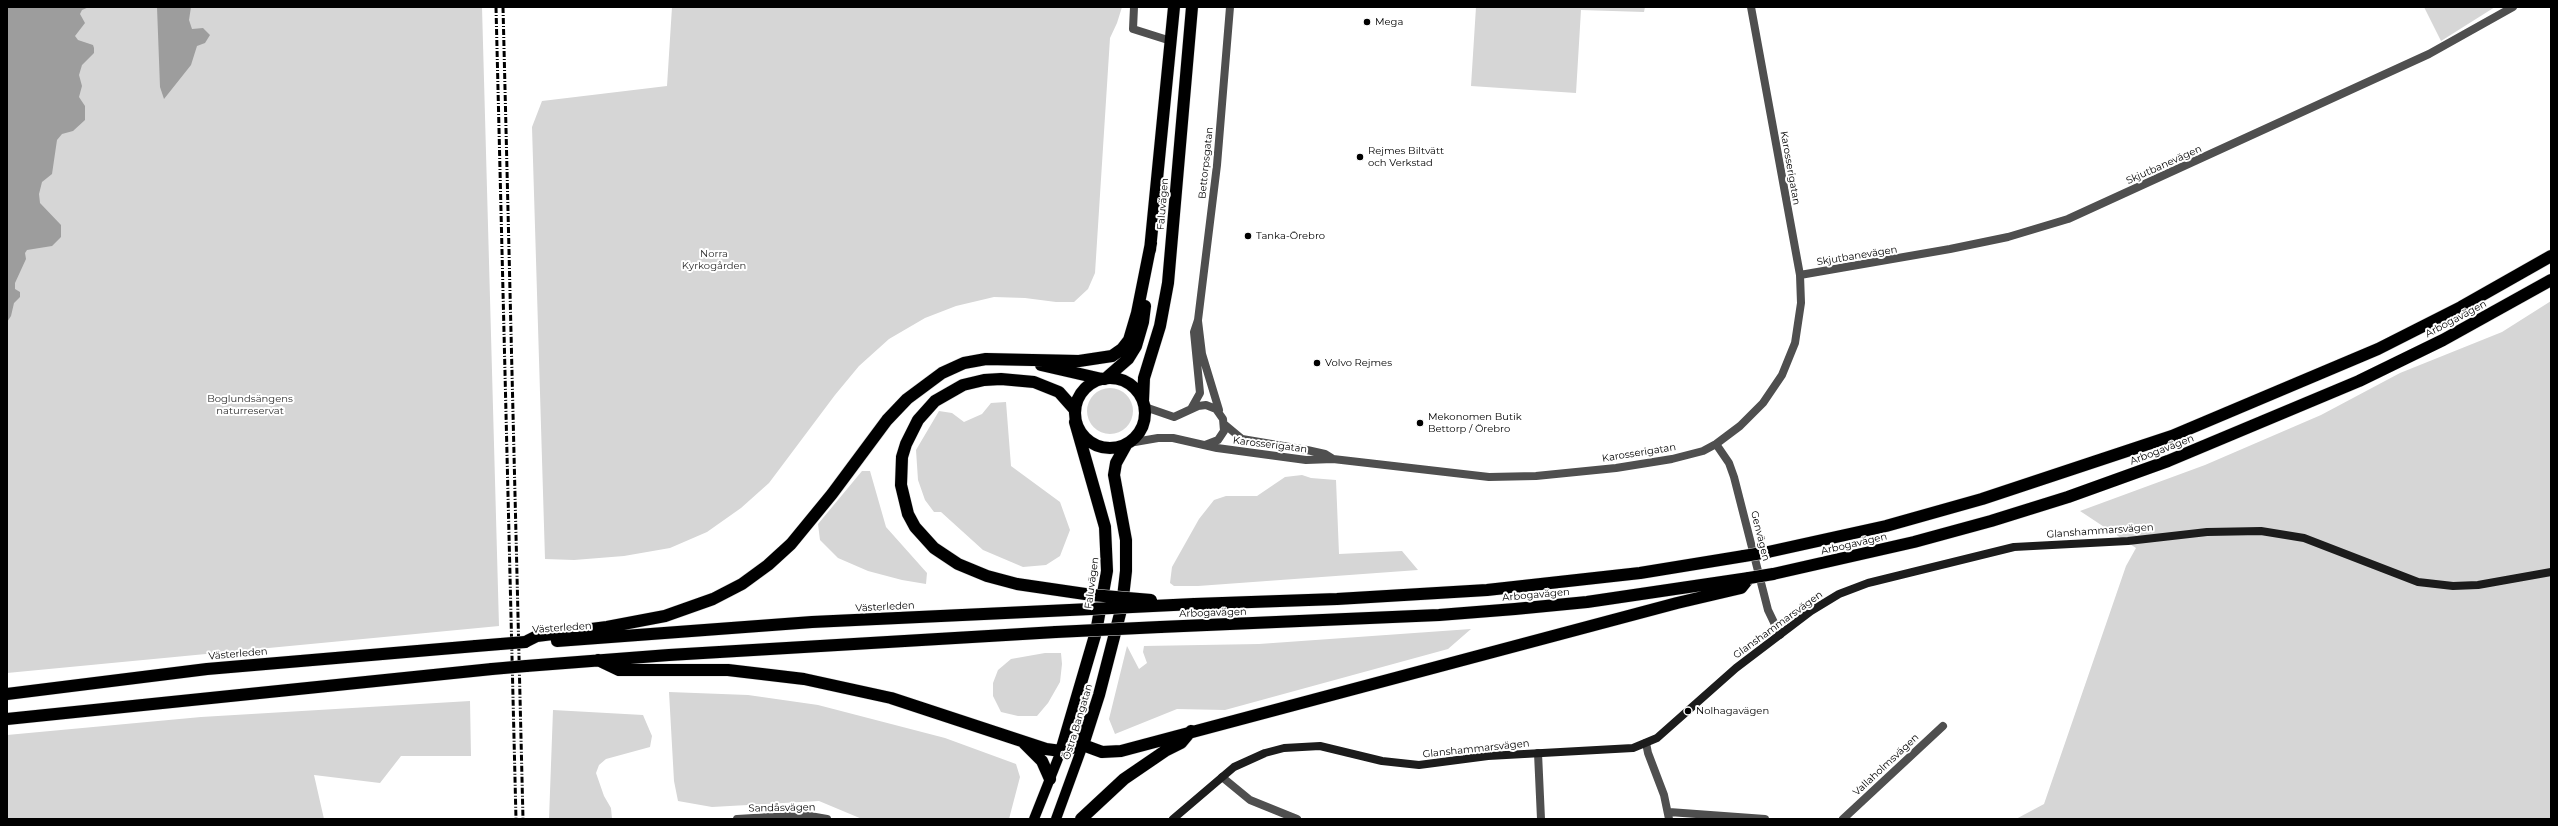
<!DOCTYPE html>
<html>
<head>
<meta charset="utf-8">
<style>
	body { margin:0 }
	#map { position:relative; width:2558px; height:826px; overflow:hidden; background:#fff; font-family:Montserrat,sans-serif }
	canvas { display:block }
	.frame { position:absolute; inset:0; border:8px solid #000; pointer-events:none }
</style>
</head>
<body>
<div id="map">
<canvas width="2558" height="826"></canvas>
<div class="frame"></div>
</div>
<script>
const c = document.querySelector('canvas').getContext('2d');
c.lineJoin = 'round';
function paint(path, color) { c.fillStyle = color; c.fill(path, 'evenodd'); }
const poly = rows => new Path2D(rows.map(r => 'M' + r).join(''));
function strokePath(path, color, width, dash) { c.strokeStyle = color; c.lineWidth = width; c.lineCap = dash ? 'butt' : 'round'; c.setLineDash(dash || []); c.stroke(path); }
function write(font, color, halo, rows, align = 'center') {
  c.font = font + ' Montserrat,sans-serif'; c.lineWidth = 4; c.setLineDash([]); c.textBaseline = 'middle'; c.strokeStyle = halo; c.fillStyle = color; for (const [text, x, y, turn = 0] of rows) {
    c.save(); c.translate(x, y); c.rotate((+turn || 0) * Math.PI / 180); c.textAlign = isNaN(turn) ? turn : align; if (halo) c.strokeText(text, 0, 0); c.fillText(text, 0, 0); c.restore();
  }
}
const green = poly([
	[7,7,482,7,499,626,7,673],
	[672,7,1122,7,1117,23,1110,38,1095,273,1088,289,1074,302,1056,302,1025,298,994,297,956,306,925,318,889,339,859,366,835,395,769,483,741,508,707,532,670,548,624,556,574,560,545,559,532,127,542,101,667,86],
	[1476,7,1645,7,1644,12,1581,10,1576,93,1471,86],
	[2424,7,2495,7,2441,41],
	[2551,301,2551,819,2016,819,2044,804,2126,566,2136,548,2080,511,2205,465,2321,415,2400,373,2502,332],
	'1087 411a23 23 0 1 1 46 0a23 23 0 1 1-46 0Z',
	[1006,402,1011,466,1060,502,1070,530,1060,556,1046,565,1023,567,983,550,941,512,934,512,925,500,918,480,916,450,939,411,952,413,964,422,982,414,991,403],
	[862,471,870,471,886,527,927,573,926,584,902,580,868,571,838,558,820,540,818,524],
	[1302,475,1311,478,1336,480,1339,554,1402,551,1418,570,1198,586,1174,586,1170,583,1172,567,1199,519,1214,500,1226,496,1257,496,1285,477],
	[1471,629,1448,649,1225,710,1177,709,1115,734,1109,719,1127,646,1139,669,1147,663,1143,652,1144,646,1259,644],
	[1045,653,1061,653,1062,664,1060,682,1048,703,1037,716,1018,716,1001,712,993,696,993,683,998,670,1011,659],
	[669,692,748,695,818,705,945,738,1016,764,1020,777,1009,819,862,819,819,801,712,807,678,801,674,781],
	[470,701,471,756,401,756,380,783,314,775,324,819,7,819,7,735,201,717],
	[553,710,643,715,652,736,650,747,606,759,599,765,596,773,604,796,611,808,612,819,549,819]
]);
const water = poly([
	[7,7,89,7,82,10,80,14,85,23,75,36,78,40,93,45,94,48,94,53,82,65,79,75,82,86,79,97,85,106,85,120,73,131,62,134,57,140,52,174,42,182,39,194,40,203,61,225,61,237,52,246,27,250,25,253,26,259,15,283,15,289,20,292,20,297,14,303,11,316,7,322],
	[157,7,191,7,189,20,192,29,203,28,210,35,205,43,197,46,191,65,164,99,160,87]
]);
const street = poly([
	[1134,7,1133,29,1171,41],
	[1800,275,1950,249,2008,237,2068,219,2429,54,2513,7],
	[1198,321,1202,354,1219,410],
	[1145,407,1174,417,1198,406,1206,405,1216,409,1223,419,1224,431,1218,440,1205,445],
	[1191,409,1200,393,1194,332,1198,320,1217,165,1230,7],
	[1224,424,1242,439,1307,450,1325,454,1333,459],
	[1129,443,1158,438,1173,438,1217,448,1306,460,1333,459,1489,477,1536,476,1616,468,1672,459,1703,451,1716,444,1740,426,1763,403,1782,375,1795,343,1801,303,1800,275,1751,7],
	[1716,444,1729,463,1734,477,1768,610,1780,635],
	[1646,743,1648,753,1664,795,1669,819],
	[1538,753,1541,819],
	[1222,777,1250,800,1297,819],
	[1669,812,1765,819],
	[737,819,804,815,827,819],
	[1843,819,1943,726]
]);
const secondary = poly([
	[1173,819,1234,767,1265,753,1284,748,1320,746,1382,761,1419,765,1488,756,1633,748,1657,738,1736,668,1811,611,1839,594,1868,583,2014,547,2128,541,2207,532,2261,531,2304,538,2418,582,2453,586,2478,585,2551,572]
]);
const primary = poly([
	[1034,819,1061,751],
	[1056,819,1083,745]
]);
const highway = poly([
	[1150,250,1174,7],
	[1041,365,1102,379],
	'1075 413a35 35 0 1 1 70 0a35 35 0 1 1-70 0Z',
	[1105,379,1128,359,1136,346,1143,322,1145,306],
	[1143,401,1144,378,1160,326,1168,283,1192,7],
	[1075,410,1059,392,1034,382,1001,379,984,380,963,385,935,401,918,420,906,444,902,457,901,485,908,514,915,527,934,548,958,564,987,576,1017,584,1092,595],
	[1768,552,1886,526,1982,499,2172,436,2378,349,2461,307,2551,256],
	[1773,574,1914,542,1991,521,2068,497,2168,461,2359,381,2443,340,2551,280],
	[1194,604,1337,599,1487,590,1640,573,1744,556],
	[1160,627,1439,615,1515,609,1587,602,1749,578],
	[557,641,812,622,1091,609],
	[525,642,537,636,607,627,665,616,713,599,742,584,768,565,791,544,832,494,887,420,907,399,942,373,964,363,986,359,1079,361,1112,356,1122,349,1129,340,1137,313,1151,243],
	[598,660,619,670,728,670,804,679,891,698,1046,749,1061,751,1083,745,1102,752,1121,751,1677,603,1741,588,1749,578],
	[526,666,669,655,1056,632],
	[7,694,207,669,476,646],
	[1075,707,1082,714,1083,738],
	[7,719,492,669],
	[1024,743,1042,761,1050,779],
	[1083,745,1099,695,1122,606,1126,571,1126,540,1114,475,1116,463,1126,445],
	[1061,751,1096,632,1107,571,1105,527,1075,422],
	[1081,819,1124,779,1165,751,1181,743,1191,731]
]);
const rail = poly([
	[496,7,516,819],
	[503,7,523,819]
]);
const highwayBridge = poly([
	[1744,556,1768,552],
	[1749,578,1773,574],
	[1092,595,1151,600],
	[1091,609,1194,604],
	[1056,632,1160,627],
	[476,646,525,642],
	[492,669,526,666]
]);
const markers = [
	[1367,22,4,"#000"],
	[1360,157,4,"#000"],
	[1248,236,4,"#000"],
	[1317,363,4,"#000"],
	[1420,423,4,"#000"],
	[1688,711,4,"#000"]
];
const poiNames = [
	["Mega",1375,22],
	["Rejmes Biltvätt",1368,151],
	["och Verkstad",1368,163],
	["Tanka-Örebro",1256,236],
	["Volvo Rejmes",1325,363],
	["Mekonomen Butik",1428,417],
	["Bettorp / Örebro",1428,429],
	["Nolhagavägen",1696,711]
];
const streetNames = [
	["Bettorpsgatan",1206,163,-84],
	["Skjutbanevägen",2164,165,-24],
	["Karosserigatan",1790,168,80],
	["Faluvägen",1163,204,-85],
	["Skjutbanevägen",1857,256,-9],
	["Arbogavägen",2456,319,-28],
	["Karosserigatan",1270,445,7],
	["Arbogavägen",2162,450,-21],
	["Karosserigatan",1639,453,-9],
	["Glanshammarsvägen",2100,531,-4],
	["Genvägen",1760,536,76],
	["Arbogavägen",1854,544,-13],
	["Faluvägen",1092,583,-82],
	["Arbogavägen",1536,595,-5],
	["Västerleden",885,607,-3],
	["Arbogavägen",1213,613,-2],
	["Glanshammarsvägen",1778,625,-36],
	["Västerleden",562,628,-4],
	["Västerleden",238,654,-5],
	["Östra Bangatan",1078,722,-73],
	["Glanshammarsvägen",1476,749,-6],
	["Vallaholmsvägen",1886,765,-43],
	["Sandåsvägen",782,808,-1]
];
const parkNames = [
	["Norra",714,254],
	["Kyrkogården",714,266],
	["Boglundsängens",250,399],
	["naturreservat",250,411]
];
paint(green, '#d6d6d6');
paint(water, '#9d9d9d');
strokePath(primary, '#dbdbdb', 11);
strokePath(highway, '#dbdbdb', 13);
strokePath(street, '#4f4f4f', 8);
strokePath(secondary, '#1c1c1c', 8);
strokePath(primary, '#000', 10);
strokePath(highway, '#000', 12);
strokePath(rail, '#000', 3, [6, 2, 1, 2]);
strokePath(highwayBridge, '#dbdbdb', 13, []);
strokePath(highwayBridge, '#000', 12);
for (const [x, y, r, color] of markers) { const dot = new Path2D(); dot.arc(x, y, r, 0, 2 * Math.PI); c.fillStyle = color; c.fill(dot); strokePath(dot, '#fff', 1.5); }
write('10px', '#000', '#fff', poiNames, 'left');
write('10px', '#000', '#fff', streetNames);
write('10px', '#2d2d2d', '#fff', parkNames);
</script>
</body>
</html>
